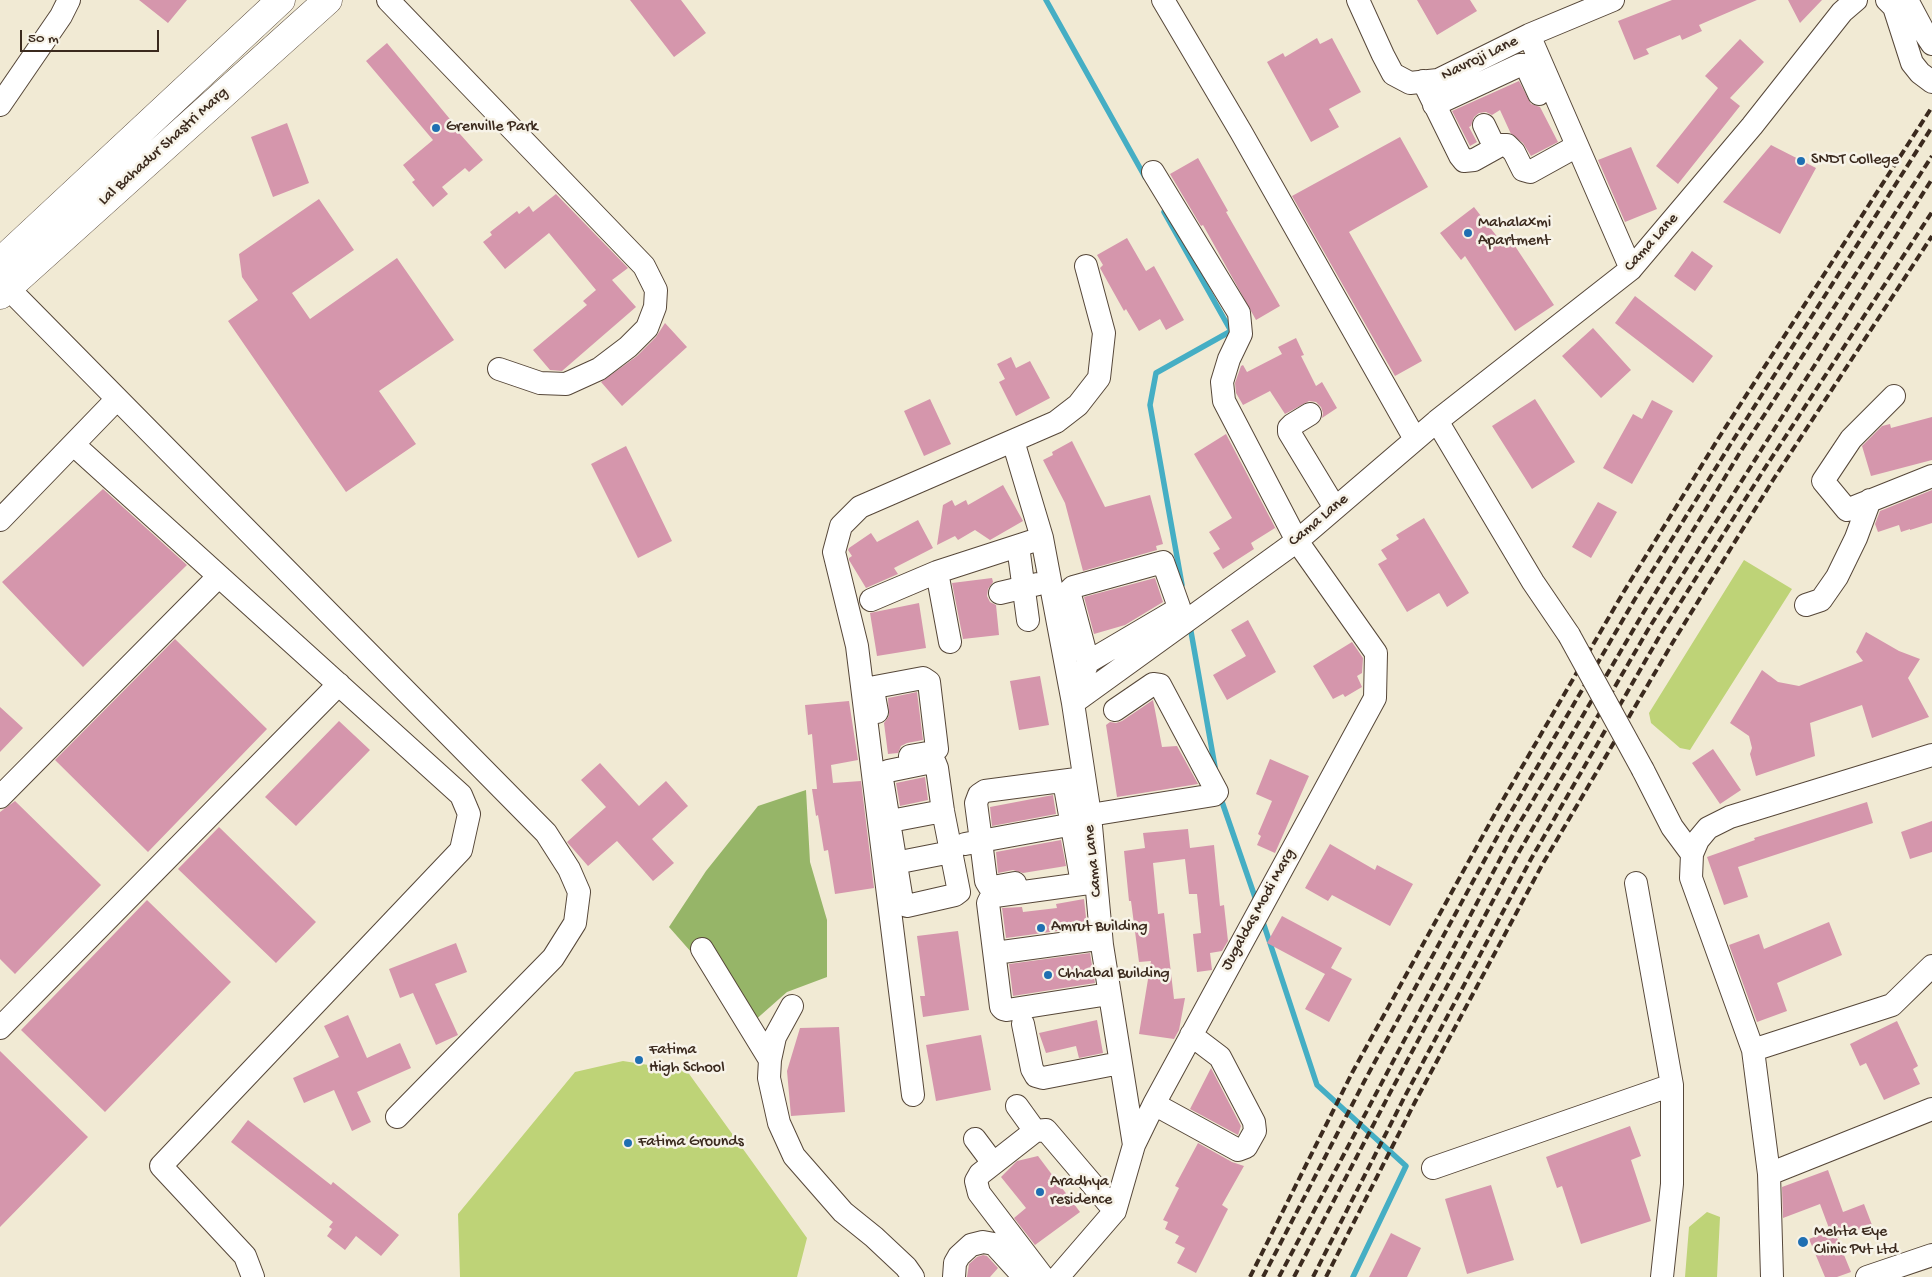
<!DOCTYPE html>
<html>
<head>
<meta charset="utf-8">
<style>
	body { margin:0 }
	#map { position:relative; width:1932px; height:1277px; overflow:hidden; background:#f1ead4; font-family:"Gochi Hand",sans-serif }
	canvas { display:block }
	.scale { position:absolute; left:20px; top:30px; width:139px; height:22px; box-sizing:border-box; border:2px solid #3b2a1e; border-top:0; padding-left:6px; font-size:15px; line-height:18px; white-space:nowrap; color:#3b2a1e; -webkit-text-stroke:4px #f7f3e8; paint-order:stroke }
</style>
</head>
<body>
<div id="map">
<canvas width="1932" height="1277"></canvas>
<div class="scale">50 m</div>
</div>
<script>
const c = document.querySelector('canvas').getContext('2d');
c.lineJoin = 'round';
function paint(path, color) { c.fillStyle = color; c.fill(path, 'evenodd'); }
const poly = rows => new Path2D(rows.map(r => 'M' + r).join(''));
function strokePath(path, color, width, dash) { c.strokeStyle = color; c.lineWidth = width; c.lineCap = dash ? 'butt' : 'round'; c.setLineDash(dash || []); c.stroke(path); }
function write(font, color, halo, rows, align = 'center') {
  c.font = font + ' "Gochi Hand",sans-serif'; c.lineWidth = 5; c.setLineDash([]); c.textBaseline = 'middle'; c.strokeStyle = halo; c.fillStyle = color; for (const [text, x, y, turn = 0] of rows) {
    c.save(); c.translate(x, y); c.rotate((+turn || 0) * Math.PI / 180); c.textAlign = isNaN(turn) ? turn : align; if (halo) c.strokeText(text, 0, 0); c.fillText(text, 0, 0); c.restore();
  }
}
const green = poly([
	[1744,560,1792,589,1690,750,1680,748,1651,723,1649,713],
	[623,1061,687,1071,807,1238,797,1277,460,1277,458,1214,575,1072],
	[1707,1212,1720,1217,1717,1277,1685,1277,1689,1227]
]);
const forest = poly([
	[806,790,810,862,827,920,827,977,787,992,753,1022,669,927,706,871,758,806]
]);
const stream = poly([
	[1046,0,1145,177],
	[1164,212,1231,331,1156,373,1150,405,1182,585],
	[1190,626,1215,767],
	[1220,796,1257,903],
	[1262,919,1317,1085,1406,1166,1353,1277]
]);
const building = poly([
	[139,0,187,0,168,23],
	[630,0,681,0,706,33,674,57],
	[1417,0,1470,0,1477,11,1437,35],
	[1672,0,1757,0,1699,25,1702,31,1682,40,1680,35,1646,49,1649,54,1634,60,1618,21],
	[1788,0,1822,0,1800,23],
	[1317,38,1320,44,1332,38,1361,92,1329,109,1339,127,1311,142,1267,62,1283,53,1285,57],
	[1740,39,1764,62,1730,98,1740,106,1678,184,1656,166,1718,88,1705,76],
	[387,43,454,124,452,125,483,160,469,172,465,168,442,187,448,194,433,207,412,182,415,180,403,165,433,140,366,61],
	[1519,81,1531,104,1540,107,1558,142,1531,156,1523,143,1511,134,1500,110,1492,115,1486,112,1479,113,1474,117,1471,126,1469,127,1477,142,1470,146,1452,111],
	[287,123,309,183,273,197,251,137],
	[1400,137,1428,187,1349,232,1422,361,1395,376,1292,196],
	[1771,145,1816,168,1780,234,1723,202],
	[1631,147,1657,209,1625,222,1598,160],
	[1198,158,1228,211,1226,212,1280,306,1256,320,1203,225,1201,226,1170,174],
	[556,194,628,268,612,280,636,307,562,371,550,370,533,350,587,305,583,301,596,290,549,233,505,269,483,242,492,235,490,232,517,211,519,214,529,206,533,212],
	[319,199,354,250,292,293,310,319,397,258,454,340,379,391,416,444,346,492,228,321,258,300,242,277,239,254],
	[1474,207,1506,248,1513,243,1554,305,1515,331,1465,256,1461,260,1440,233],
	[1127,238,1146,271,1154,266,1184,320,1166,330,1160,319,1139,331,1126,309,1124,311,1100,268,1103,265,1097,255],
	[1692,251,1713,266,1695,291,1674,276],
	[1635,296,1713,356,1693,383,1615,323],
	[665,323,687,347,622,406,601,382,637,356,656,337],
	[1593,328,1631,370,1601,398,1562,356],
	[1296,338,1304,355,1301,356,1316,386,1322,382,1337,408,1322,418,1323,413,1321,407,1316,402,1309,401,1285,414,1270,391,1243,405,1236,393,1235,383,1241,366,1243,365,1247,372,1282,354,1278,347],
	[1011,357,1016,368,1030,361,1050,398,1016,416,999,382,1005,379,997,364],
	[930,399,951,444,924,456,904,411],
	[1535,399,1575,462,1532,489,1492,426],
	[1652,400,1673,411,1632,484,1603,468,1633,414,1642,419],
	[1932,417,1932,460,1871,476,1862,446,1882,426,1890,424,1891,428],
	[1226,434,1279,535,1275,528,1251,543,1254,549,1223,569,1213,553,1220,549,1209,532,1232,518,1194,454],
	[1072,441,1105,507,1150,495,1163,544,1156,546,1157,550,1083,571,1065,503,1043,460,1053,455,1052,452],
	[626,446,672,541,638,558,591,464],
	[1003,485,1023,521,990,540,975,530,958,540,955,536,937,545,943,505,952,500,955,506,966,500,968,505],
	[103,489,187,565,83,667,2,582],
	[1932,490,1932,523,1910,530,1910,529,1901,532,1899,525,1878,532,1875,524,1880,511],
	[1598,502,1617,512,1591,558,1572,547],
	[1424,518,1469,593,1447,607,1439,593,1407,612,1378,564,1387,559,1381,550,1399,539,1396,535],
	[918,520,933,548,894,568,898,574,866,588,849,560,849,558,852,556,848,550,849,548,871,533,877,542],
	[992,578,993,582,988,589,987,596,990,602,996,605,999,635,963,639,952,583],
	[1155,578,1163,602,1125,625,1094,634,1084,597],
	[919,603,926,648,877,656,870,613],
	[1248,620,1276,672,1227,700,1213,675,1246,656,1231,630],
	[1866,632,1899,651,1920,659,1908,678,1929,717,1872,738,1862,705,1810,723,1815,756,1756,776,1750,754,1752,748,1749,736,1730,723,1762,670,1778,682,1799,686,1863,661,1856,652],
	[175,639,267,729,148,852,55,760],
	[1352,642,1363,658,1362,673,1357,676,1362,687,1345,697,1343,694,1333,699,1313,666],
	[1040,676,1049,725,1019,730,1010,681],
	[917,692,923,740,907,743,901,746,898,753,888,754,884,723,889,716,888,698],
	[1153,700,1162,747,1177,746,1198,784,1117,797,1106,725,1110,722,1116,723,1122,721],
	[849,701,858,760,831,765,833,783,861,781,874,888,835,894,828,850,824,851,818,815,816,816,812,789,817,789,812,734,808,735,805,705],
	[0,707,23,728,0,752],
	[339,721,370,750,296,826,265,797],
	[1713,749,1741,790,1720,804,1692,763],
	[1270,759,1309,776,1275,853,1257,845,1261,836,1258,834,1272,801,1256,794],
	[600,763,639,806,666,781,688,806,652,839,674,863,653,881,617,841,588,866,567,842,606,807,581,780],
	[925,777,928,800,900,806,896,783],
	[1053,795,1056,814,992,826,990,807],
	[15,801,101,885,15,974,0,959,0,812],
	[1867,802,1873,823,1738,867,1748,897,1724,905,1707,857,1755,840,1754,838],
	[1932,821,1932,852,1910,859,1901,832],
	[219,827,316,922,276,963,178,869],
	[1188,829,1190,848,1214,845,1220,906,1224,905,1228,941,1222,951,1210,953,1212,970,1197,972,1193,934,1201,933,1197,894,1189,894,1185,859,1153,863,1158,914,1164,913,1174,999,1185,998,1179,1030,1174,1039,1139,1034,1151,961,1139,962,1131,901,1129,901,1124,851,1145,848,1143,833],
	[1061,840,1066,866,1023,873,1013,870,998,873,996,852],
	[1330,844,1375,870,1377,865,1413,884,1390,926,1332,895,1328,901,1305,888],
	[1084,899,1087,927,1006,938,1002,908,1022,907,1023,912,1057,908,1056,904],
	[147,900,231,982,105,1112,21,1030],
	[1282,916,1342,948,1331,968,1352,979,1329,1022,1305,1009,1325,974,1267,943],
	[1829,922,1842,955,1777,983,1787,1011,1757,1022,1729,945,1759,934,1764,949],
	[958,931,969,1010,923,1017,920,996,925,996,917,936],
	[456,943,467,972,435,984,458,1035,436,1045,413,993,400,998,389,969],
	[1090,953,1095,983,1013,996,1009,964],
	[348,1015,367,1058,400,1043,411,1068,357,1092,371,1122,352,1131,334,1090,304,1103,293,1078,339,1057,324,1026],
	[1097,1020,1103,1053,1079,1058,1076,1046,1046,1053,1039,1033],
	[1897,1021,1918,1066,1913,1069,1920,1084,1884,1100,1866,1063,1860,1066,1850,1044],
	[839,1027,845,1112,791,1116,787,1071,800,1028],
	[981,1035,991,1090,936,1101,926,1045],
	[0,1051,88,1137,0,1227],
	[1211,1068,1241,1126,1238,1135,1190,1109],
	[248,1120,331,1185,333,1182,399,1235,381,1256,356,1236,345,1250,327,1236,332,1229,329,1227,333,1222,231,1142],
	[1630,1126,1641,1156,1631,1160,1651,1221,1581,1244,1562,1186,1557,1188,1546,1157],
	[1198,1143,1232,1162,1244,1166,1222,1205,1228,1209,1196,1273,1177,1263,1185,1248,1175,1243,1179,1236,1165,1229,1168,1222,1163,1220,1179,1188,1175,1186],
	[1038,1156,1080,1212,1035,1245,1014,1218,1026,1208,1001,1177,1017,1161],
	[1828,1170,1843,1212,1864,1204,1872,1225,1837,1238,1851,1272,1837,1277,1825,1277,1809,1239,1830,1231,1820,1204,1783,1218,1782,1187],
	[1491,1185,1514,1260,1467,1274,1445,1199],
	[1391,1233,1421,1248,1407,1277,1369,1277],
	[983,1255,987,1256,998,1268,990,1277,967,1277,969,1264,977,1257]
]);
const minor = poly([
	[388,0,644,266,656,290,655,307,647,328,628,347,599,369,566,384,540,383,499,369],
	[1163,0,1241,132,1415,439],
	[1358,0,1383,55,1393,74,1410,83,1438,80,1529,35,1613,0],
	[1887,0,1894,7,1912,63,1920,73,1932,82],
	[1907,0,1924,32,1932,44],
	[1529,35,1631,269],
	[1423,81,1460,156,1464,161,1474,160,1501,145,1507,145,1514,152,1523,170,1530,172,1577,146],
	[0,105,61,16,69,0],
	[1434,105,1520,65,1524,65,1527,68,1539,94],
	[1484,125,1495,148],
	[0,280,546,833,569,869,579,892,575,923,553,958,397,1117],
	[1894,396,1851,439,1823,481,1847,510,1932,476],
	[1310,414,1292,425,1289,428,1289,432,1335,508],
	[1437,421,1533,582,1569,635],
	[1013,441,1042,538,1073,703,1090,815,1102,945,1134,1145],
	[74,445,461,795,469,814,461,850,161,1166,245,1256,253,1277],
	[0,520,117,399],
	[1018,546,1028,620],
	[937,572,950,642],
	[1000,593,1038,584],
	[871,600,937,572,1042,538],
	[1806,605,1821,600,1837,577,1856,538,1870,500],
	[1073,702,1088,662,1069,591,1073,587,1163,562,1179,607,1178,609,1088,662],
	[1073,703,1297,541,1437,421,1631,269,1752,126,1842,12,1856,0],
	[877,712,873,690,875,687,923,678,929,682,937,749,933,752,910,756],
	[932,762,935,763,937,768,943,811,959,892,955,895,907,906,902,901,882,779,884,773,888,771,932,762],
	[1643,770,1672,827,1692,854],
	[1084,778,985,791,979,795,976,803,981,841,1090,821],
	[1064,781,1080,872],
	[0,797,219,576],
	[1090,815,1214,795,1217,792,1160,685,1153,684,1115,710],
	[880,823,943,811],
	[965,844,981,841,986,881,989,886,993,887,1015,883],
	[885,865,951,852],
	[1096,882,995,896,990,899,988,903,1001,1007,1003,1009,1007,1010,1109,994],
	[1636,883,1672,1085,1672,1184,1662,1277],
	[702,949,770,1060],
	[995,953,1090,940],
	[792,1006,775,1037,770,1060,769,1078,779,1123,794,1156,843,1212,874,1237,906,1267,913,1277],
	[1023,1024,1032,1069,1036,1076,1043,1078,1120,1063],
	[0,1028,339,684],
	[1753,1050,1892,1005,1932,966],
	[913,1095,857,646,834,552,841,526,860,507,1056,422,1078,405,1099,378,1104,333,1086,266],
	[1154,1104,1238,1150,1246,1147,1255,1131,1254,1122,1220,1057,1191,1035],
	[1017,1106,1035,1131],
	[975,1139,993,1163],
	[1433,1168,1672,1085],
	[1769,1174,1932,1109],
	[954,1277,955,1263,959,1256,971,1245,983,1242,994,1244,1024,1277],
	[1043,1277,979,1193,976,1181,980,1174,1035,1131,1046,1130,1115,1211],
	[1058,1277,1115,1211,1134,1145,1154,1104,1375,698,1376,653,1297,541,1224,401,1222,382,1229,359,1241,334,1239,313,1153,172],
	[1772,1277,1769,1174,1753,1050,1691,878,1692,854,1698,840,1708,828,1730,817,1932,755],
	[1867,1277,1932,1255]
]);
const major = poly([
	[0,262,281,0],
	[0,295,328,0]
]);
const rail = poly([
	[1250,1277,1352,1073,1497,810,1623,593,1718,439,1932,107],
	[1263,1277,1365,1080,1508,817,1635,599,1730,445,1932,127],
	[1279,1277,1516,829,1642,615,1739,454,1932,156],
	[1294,1277,1391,1091,1519,852,1649,628,1932,179],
	[1313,1277,1405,1096,1531,859,1662,632,1763,471,1932,212],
	[1326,1277,1415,1102,1542,865,1673,642,1773,480,1932,236]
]);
const minorBridge = poly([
	[1569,635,1643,770]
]);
const markers = [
	[436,128,5,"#1f6fb2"],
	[1801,161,5,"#1f6fb2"],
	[1468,233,5,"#1f6fb2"],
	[1041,928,5,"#1f6fb2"],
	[1048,975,5,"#1f6fb2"],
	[639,1060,5,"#1f6fb2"],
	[628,1143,5,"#1f6fb2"],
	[1040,1192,5,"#1f6fb2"],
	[1803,1242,6,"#1f6fb2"]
];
const streetNames = [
	["Navroji Lane",1480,59,-26],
	["Lal Bahadur Shastri Marg",164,147,-42],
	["Cama Lane",1652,243,-48],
	["Cama Lane",1319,521,-40],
	["Cama Lane",1094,861,-96],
	["Jugaldas Modi Marg",1259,910,-61]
];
const poiNames = [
	["Grenville Park",446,128],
	["SNDT College",1811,161],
	["Mahalaxmi",1478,224],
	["Apartment",1478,242],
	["Amrut Building",1051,928],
	["Chhabal Building",1058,975],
	["Fatima",649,1051],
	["High School",649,1069],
	["Fatima Grounds",638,1143],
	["Aradhya",1050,1183],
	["residence",1050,1201],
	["Mehta Eye",1814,1233],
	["Clinic Pvt Ltd",1814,1251]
];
paint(green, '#bed377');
paint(forest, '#96b568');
strokePath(stream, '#45aec4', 5.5);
paint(building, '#d596ac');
strokePath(minor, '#564739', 24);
strokePath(major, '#564739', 29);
strokePath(minor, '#fff', 22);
strokePath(major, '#fff', 28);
strokePath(rail, '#3b2a1e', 4, [8, 4]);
strokePath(minorBridge, '#564739', 24, []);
strokePath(minorBridge, '#fff', 22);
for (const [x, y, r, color] of markers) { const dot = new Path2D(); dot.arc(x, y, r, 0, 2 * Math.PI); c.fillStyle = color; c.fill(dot); strokePath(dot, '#f7f3e8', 2); }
write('16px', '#3b2a1e', '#f7f3e8', streetNames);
write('16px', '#3b2a1e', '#f7f3e8', poiNames, 'left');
</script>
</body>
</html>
